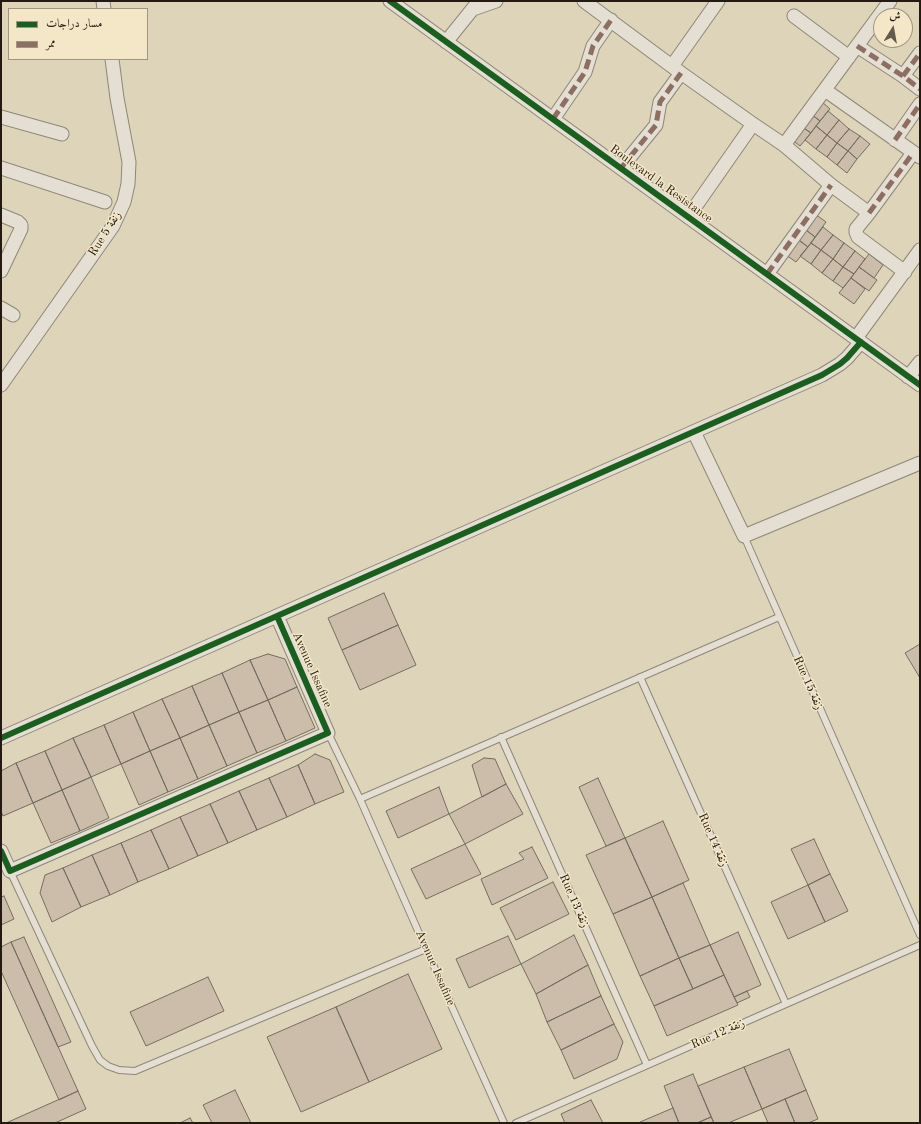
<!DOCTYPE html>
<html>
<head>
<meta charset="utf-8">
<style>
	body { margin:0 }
	#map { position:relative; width:921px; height:1124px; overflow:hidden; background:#ded4b9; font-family:"Old Standard TT",Amiri,serif }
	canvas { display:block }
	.frame { position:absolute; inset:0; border:2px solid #241a12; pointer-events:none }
	.legend { position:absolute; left:8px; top:8px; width:140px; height:52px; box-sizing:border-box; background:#f3e7c8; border:1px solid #a0957f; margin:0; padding:5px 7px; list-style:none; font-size:12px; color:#241a12 }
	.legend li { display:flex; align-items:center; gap:8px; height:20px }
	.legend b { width:20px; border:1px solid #a0957f }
	.north { position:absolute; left:873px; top:8px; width:40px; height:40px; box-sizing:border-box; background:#f3e7c8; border:1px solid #a0957f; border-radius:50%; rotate:11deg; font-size:11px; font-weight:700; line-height:16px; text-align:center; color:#241a12 }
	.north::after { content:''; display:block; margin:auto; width:14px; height:18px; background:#655b4c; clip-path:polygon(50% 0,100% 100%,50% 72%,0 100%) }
</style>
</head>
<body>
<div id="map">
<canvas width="921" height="1124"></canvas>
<div class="frame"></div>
<ul class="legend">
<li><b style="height:5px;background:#1b5e20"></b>مسار دراجات</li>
<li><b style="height:5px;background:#8d6e63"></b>ممر</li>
</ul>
<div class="north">ش</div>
</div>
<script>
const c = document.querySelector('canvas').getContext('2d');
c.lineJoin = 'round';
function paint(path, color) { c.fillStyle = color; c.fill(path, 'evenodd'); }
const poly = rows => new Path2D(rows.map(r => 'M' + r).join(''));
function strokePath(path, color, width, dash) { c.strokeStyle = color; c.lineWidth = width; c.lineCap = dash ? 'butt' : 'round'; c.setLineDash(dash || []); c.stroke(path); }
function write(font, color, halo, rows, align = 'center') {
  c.font = font + ' "Old Standard TT",Amiri,serif'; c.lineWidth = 3; c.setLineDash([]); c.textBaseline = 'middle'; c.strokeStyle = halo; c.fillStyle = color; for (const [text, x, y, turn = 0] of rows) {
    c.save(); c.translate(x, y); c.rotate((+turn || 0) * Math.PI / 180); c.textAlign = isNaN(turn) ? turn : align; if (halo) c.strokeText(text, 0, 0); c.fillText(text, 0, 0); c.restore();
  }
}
const building = poly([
	[821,101,830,109,820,121,811,114,821,101],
	[828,111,839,120,827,135,816,126,828,111],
	[811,114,820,121,811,133,801,126,811,114],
	[839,120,849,129,837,143,827,135,839,120],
	[801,126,811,133,800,146,791,139,801,126],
	[816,126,827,135,816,149,805,140,816,126],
	[849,129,860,136,848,151,837,143,849,129],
	[827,135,837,143,827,157,816,149,827,135],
	[860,136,870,144,857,159,848,151,860,136],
	[837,143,848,151,837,165,827,157,837,143],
	[848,151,857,159,847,173,837,165,848,151],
	[815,214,826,222,815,237,805,229,815,214],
	[802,227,815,237,808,247,794,237,802,227],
	[823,227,833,235,821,250,811,243,823,227],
	[833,235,844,243,833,259,821,250,833,235],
	[798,239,808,247,796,262,786,255,798,239],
	[811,243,821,250,811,264,800,256,811,243],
	[844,243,855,251,843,267,833,259,844,243],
	[821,250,833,259,822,273,811,264,821,250],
	[855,251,865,259,854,274,843,267,855,251],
	[869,254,883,265,874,278,859,267,869,254],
	[833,259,843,267,833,281,822,273,833,259],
	[843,267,854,274,843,288,833,281,843,267],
	[859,267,877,280,869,291,851,278,859,267],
	[851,278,865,289,854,304,839,293,851,278],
	[384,593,398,625,342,650,328,618,384,593],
	[398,625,416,665,360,690,342,650,398,625],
	[920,644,920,678,905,653,920,644],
	[268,654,285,659,297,687,268,700,250,660,268,654],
	[250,660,268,700,239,712,222,673,250,660],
	[222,673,239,712,209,725,192,686,222,673],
	[192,686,209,725,180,738,162,699,192,686],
	[297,687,315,728,286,741,268,700,297,687],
	[162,699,180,738,150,751,133,712,162,699],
	[268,700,286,741,257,753,239,712,268,700],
	[133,712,150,751,121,764,104,725,133,712],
	[239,712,257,753,227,766,209,725,239,712],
	[104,725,121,764,91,777,73,738,104,725],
	[209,725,227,766,198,779,180,738,209,725],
	[73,738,91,777,62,790,45,751,73,738],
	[180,738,198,779,168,792,150,751,180,738],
	[45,751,62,790,33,803,16,763,45,751],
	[150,751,168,792,139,805,121,764,150,751],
	[315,754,330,760,344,792,315,804,298,765,315,754],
	[484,758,495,759,506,784,482,797,472,765,484,758],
	[16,763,33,803,3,816,1,811,1,771,16,763],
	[298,765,315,804,287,817,269,778,298,765],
	[91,777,109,818,80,831,62,790,91,777],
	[269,778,287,817,257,830,239,791,269,778],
	[598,778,625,838,606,846,579,787,598,778],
	[506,784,523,814,465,844,449,814,506,784],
	[439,787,449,814,398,838,386,811,439,787],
	[62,790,80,831,51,843,33,803,62,790],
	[239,791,257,830,228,843,210,804,239,791],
	[210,804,228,843,198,856,180,817,210,804],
	[180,817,198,856,169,869,151,830,180,817],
	[663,821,689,880,652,897,625,838,663,821],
	[151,830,169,869,138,882,121,843,151,830],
	[625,838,652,897,613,914,586,855,625,838],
	[814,839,830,874,808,885,791,849,814,839],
	[121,843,138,882,110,895,92,855,121,843],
	[465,844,481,874,426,899,411,869,465,844],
	[532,847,548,878,492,905,481,879,524,859,519,853,532,847],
	[92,855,110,895,81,907,63,868,92,855],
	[63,868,81,907,52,922,40,893,45,875,63,868],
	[830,874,848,911,825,922,808,885,830,874],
	[553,882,569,914,516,940,500,908,553,882],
	[683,883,710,945,679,958,652,897,683,883],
	[808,885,825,922,788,939,771,902,808,885],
	[4,896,14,919,1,925,1,897,4,896],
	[652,897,679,958,640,976,613,914,652,897],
	[738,932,761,985,734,997,710,945,738,932],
	[574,935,588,965,536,994,521,964,574,935],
	[508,936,521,964,469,988,456,959,508,936],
	[24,937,71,1042,58,1047,11,942,24,937],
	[11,942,78,1091,59,1100,1,971,1,947,11,942],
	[710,945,724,975,693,989,679,958,710,945],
	[679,958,693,989,654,1006,640,976,679,958],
	[588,965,601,996,547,1022,536,994,588,965],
	[408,974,442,1049,369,1082,336,1007,408,974],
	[724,975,738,1005,667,1036,654,1006,724,975],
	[208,977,224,1011,146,1046,130,1012,208,977],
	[747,991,750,997,737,1003,734,997,747,991],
	[601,996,614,1024,561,1050,547,1022,601,996],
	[336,1007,369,1082,301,1112,267,1037,336,1007],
	[614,1024,623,1042,617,1059,574,1079,561,1050,614,1024],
	[789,1049,806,1090,762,1109,744,1067,789,1049],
	[744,1067,762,1109,728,1123,714,1123,698,1086,744,1067],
	[693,1074,711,1117,697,1123,679,1123,664,1086,693,1074],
	[235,1090,251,1123,212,1123,203,1105,235,1090],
	[806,1090,818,1119,808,1123,795,1123,785,1099,806,1090],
	[78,1091,86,1109,55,1123,6,1123,78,1091],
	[785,1099,795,1123,768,1123,762,1109,785,1099],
	[591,1100,603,1123,565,1123,561,1114,591,1100],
	[673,1108,679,1123,640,1123,640,1122,673,1108],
	[711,1117,714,1123,697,1123,711,1117],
	[190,1118,193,1123,180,1123,190,1118]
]);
const service = poly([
	[744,536,920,935],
	[640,677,786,1004],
	[328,733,360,799,426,949,504,1123],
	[501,737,647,1065],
	[360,799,779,617],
	[10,871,92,1046,100,1060,108,1066,119,1070,135,1071,426,949],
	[516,1123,920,945]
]);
const minor = poly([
	[103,1,104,9],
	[390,1,920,385],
	[584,1,681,73,753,124,784,145,831,185,869,213],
	[473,9,496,1],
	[794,16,849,57],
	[446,42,479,1],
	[857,46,903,76,920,89],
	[672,66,718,1],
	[903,76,920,53],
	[825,90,920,157],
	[1,117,62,134],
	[553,119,585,72,593,46,611,20],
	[895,140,920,104],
	[784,145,890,1],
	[1,168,105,202],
	[621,168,656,125,660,102,681,73],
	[1,215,18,222,21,225,21,229,1,271],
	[688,217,753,124],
	[905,272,858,237,856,232,856,229,869,213,913,153],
	[767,274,831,185],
	[1,308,13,315],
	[856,338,920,250],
	[908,377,920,362],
	[1,385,113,226,124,202,128,184,129,162,117,98,112,59],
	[694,432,744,536,920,463],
	[1,738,822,375,840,364,847,358,861,342],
	[1,851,10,871,328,733,277,616]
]);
const quiet = poly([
	[857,46,903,76,920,89],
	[903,76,920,53],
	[553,119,585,72,593,46,611,20],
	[895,140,920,104],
	[621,168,656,125,660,102,681,73],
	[869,213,913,153],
	[767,274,831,185]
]);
const cycleway = poly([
	[390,1,920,385],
	[1,738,822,375,840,364,847,358,861,342],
	[1,851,10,871,328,733,277,616]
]);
const streetNames = [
	["Boulevard la Resistance",661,184,36],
	["Rue 5 زنقة",105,234,-58],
	["Avenue Issafine",312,670,66],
	["Rue 15 زنقة",808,683,66],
	["Rue 14 زنقة",713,840,66],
	["Rue 13 زنقة",574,901,66],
	["Avenue Issafine",435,968,66],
	["Rue 12 زنقة",718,1034,-24]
];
paint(building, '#ccbdab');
strokePath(building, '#746e60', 1);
strokePath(service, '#8e8778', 8);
strokePath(minor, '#8e8778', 15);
strokePath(service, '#e4dfd2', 6);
strokePath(minor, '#e4dfd2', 13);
strokePath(quiet, '#8d6e63', 5, [10, 5]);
strokePath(cycleway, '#1b5e20', 6);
write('12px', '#241a12', '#f3e7c8', streetNames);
</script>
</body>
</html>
